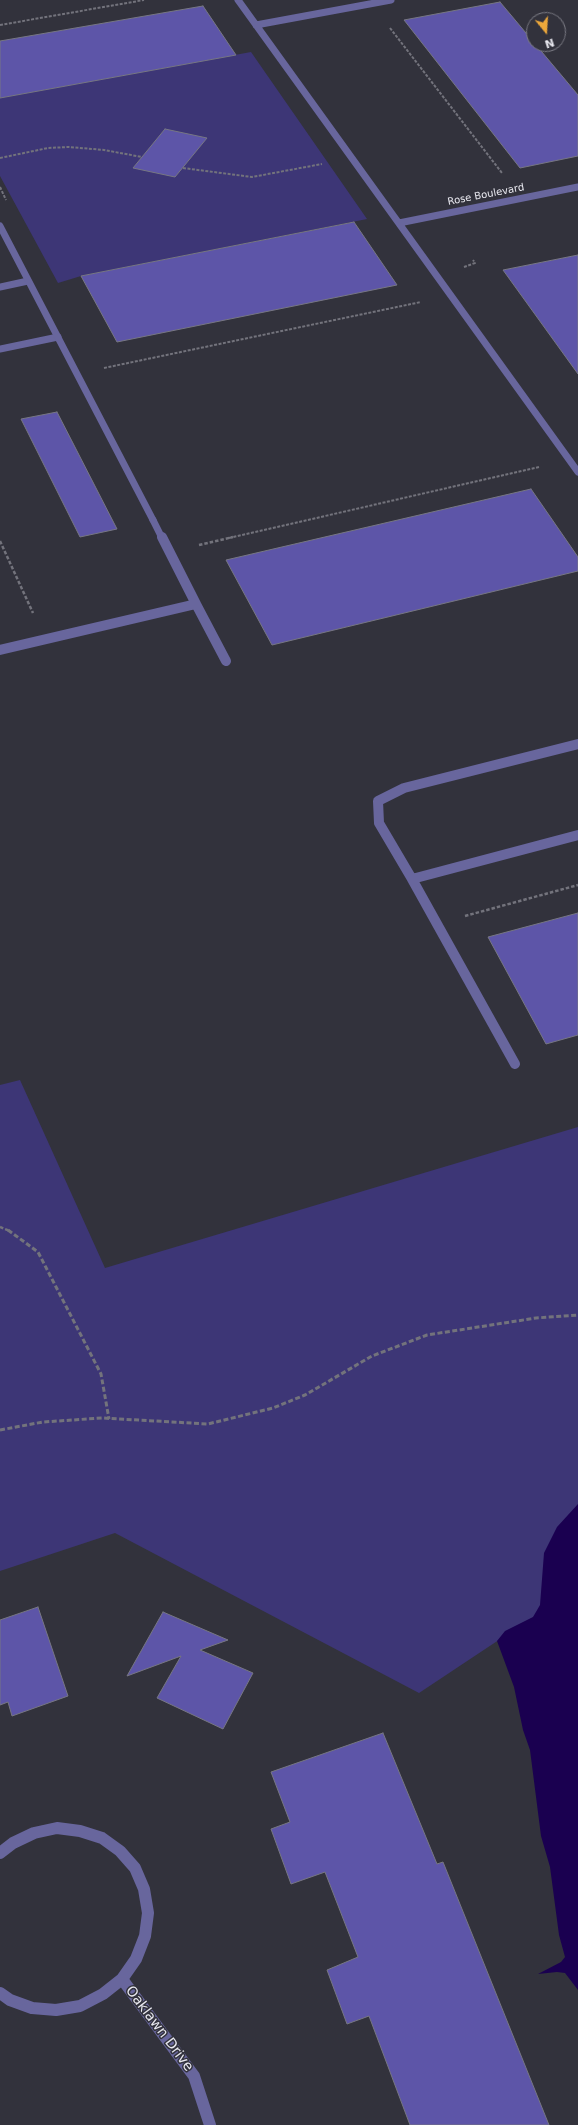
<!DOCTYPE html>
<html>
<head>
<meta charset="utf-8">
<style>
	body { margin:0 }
	#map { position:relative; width:578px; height:2125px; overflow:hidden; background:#32323c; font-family:"DejaVu Sans",sans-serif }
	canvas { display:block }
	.north { position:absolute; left:526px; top:12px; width:40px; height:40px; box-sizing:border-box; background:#32323c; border:1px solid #7b7b84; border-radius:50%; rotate:162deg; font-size:11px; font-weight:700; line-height:16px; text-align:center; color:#e9e9f0 }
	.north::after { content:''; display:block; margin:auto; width:14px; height:18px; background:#eda83b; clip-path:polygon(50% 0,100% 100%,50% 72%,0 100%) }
</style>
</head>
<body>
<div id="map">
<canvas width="578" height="2125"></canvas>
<div class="north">N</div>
</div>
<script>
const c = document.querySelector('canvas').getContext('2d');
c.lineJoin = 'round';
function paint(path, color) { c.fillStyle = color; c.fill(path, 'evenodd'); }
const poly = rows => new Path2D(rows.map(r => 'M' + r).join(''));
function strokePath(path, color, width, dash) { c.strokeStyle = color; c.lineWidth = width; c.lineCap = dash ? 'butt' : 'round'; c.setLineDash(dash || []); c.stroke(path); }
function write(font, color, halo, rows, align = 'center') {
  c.font = font + ' "DejaVu Sans",sans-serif'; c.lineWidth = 3; c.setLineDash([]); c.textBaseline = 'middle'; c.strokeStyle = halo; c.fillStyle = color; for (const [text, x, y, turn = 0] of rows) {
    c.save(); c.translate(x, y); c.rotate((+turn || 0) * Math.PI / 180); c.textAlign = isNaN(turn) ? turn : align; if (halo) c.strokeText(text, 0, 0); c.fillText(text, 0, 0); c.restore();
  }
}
const green = poly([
	[251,52,367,219,81,276,58,283,0,176,0,98],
	[20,1080,105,1268,578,1127,578,1598,565,1596,419,1693,115,1533,0,1571,0,1085]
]);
const water = poly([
	[578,1504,578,1990,565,1973,557,1972,538,1974,561,1962,565,1957,559,1935,550,1867,541,1836,530,1750,523,1730,514,1687,497,1641,505,1631,533,1617,540,1605,544,1553,557,1527]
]);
const building = poly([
	[500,2,578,95,578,156,520,168,404,20,500,2],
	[203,6,236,55,0,98,0,41,203,6],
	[165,129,207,138,175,177,133,168,165,129],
	[354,222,397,285,117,342,81,276,354,222],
	[578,255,578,374,503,270,578,255],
	[57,412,117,529,80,537,21,419,57,412],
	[531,489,578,557,578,571,272,645,226,560,531,489],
	[578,913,578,1035,546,1044,488,937,578,913],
	[38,1607,68,1696,12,1716,8,1702,0,1705,0,1620,38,1607],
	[163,1612,228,1640,200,1650,253,1673,223,1729,157,1698,181,1656,127,1676,163,1612],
	[383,1733,437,1864,443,1862,549,2125,410,2125,369,2016,347,2024,327,1970,358,1957,325,1872,291,1884,271,1829,290,1822,271,1772,383,1733]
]);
const pathFar2 = poly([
	[0,25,144,0],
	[390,28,502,173],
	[0,158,48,148,68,147,104,150,142,157],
	[183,168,252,177,322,164],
	[0,187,6,200],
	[464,267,475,263,473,260],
	[104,368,421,302],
	[229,538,539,467]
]);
const pathFar1 = poly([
	[0,541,33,613],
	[199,545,233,537],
	[465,916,578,885],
	[0,1227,10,1231]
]);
const path = poly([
	[8,1230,38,1252,101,1374,109,1419],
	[0,1430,43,1422,102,1418,208,1424,273,1408,305,1395,372,1356,427,1335,536,1318,578,1315]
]);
const serviceFar1 = poly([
	[0,287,28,281],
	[0,349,58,337],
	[153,520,162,538]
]);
const service = poly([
	[196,604,226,661],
	[0,650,196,604,162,537],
	[578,744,404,788,378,801,379,823,412,879,578,835],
	[412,879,515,1064]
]);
const minorFar1 = poly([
	[238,0,578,472],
	[256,25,391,0],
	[399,223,578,187],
	[0,226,153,520]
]);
const minor = poly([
	[0,1853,13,1843,34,1833,57,1828,80,1831,102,1838,120,1851,135,1868,144,1889,148,1913,145,1936,136,1959,122,1979,103,1994,80,2006,56,2010,32,2008,10,2000,0,1993],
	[122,1979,194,2076,210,2125]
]);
const farStreetnames = [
	["Rose Boulevard",486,195,-11]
];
const nearStreetnames = [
	["Oaklawn Drive",159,2029,53]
];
paint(green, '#3d3676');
paint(water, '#1a0050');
paint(building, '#5d55a8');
strokePath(building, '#777783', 1);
strokePath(pathFar2, '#73737c', 2, [3, 1.5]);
strokePath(pathFar1, '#73737c', 2.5, [3.5, 2]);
strokePath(path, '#73737c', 3, [5, 2.5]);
strokePath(serviceFar1, '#68669d', 7);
strokePath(service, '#68669d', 10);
strokePath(minorFar1, '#68669d', 7);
strokePath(minor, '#68669d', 12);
write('10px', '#e9e9f0', '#32323c', farStreetnames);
write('14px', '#e9e9f0', '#32323c', nearStreetnames);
</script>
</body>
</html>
